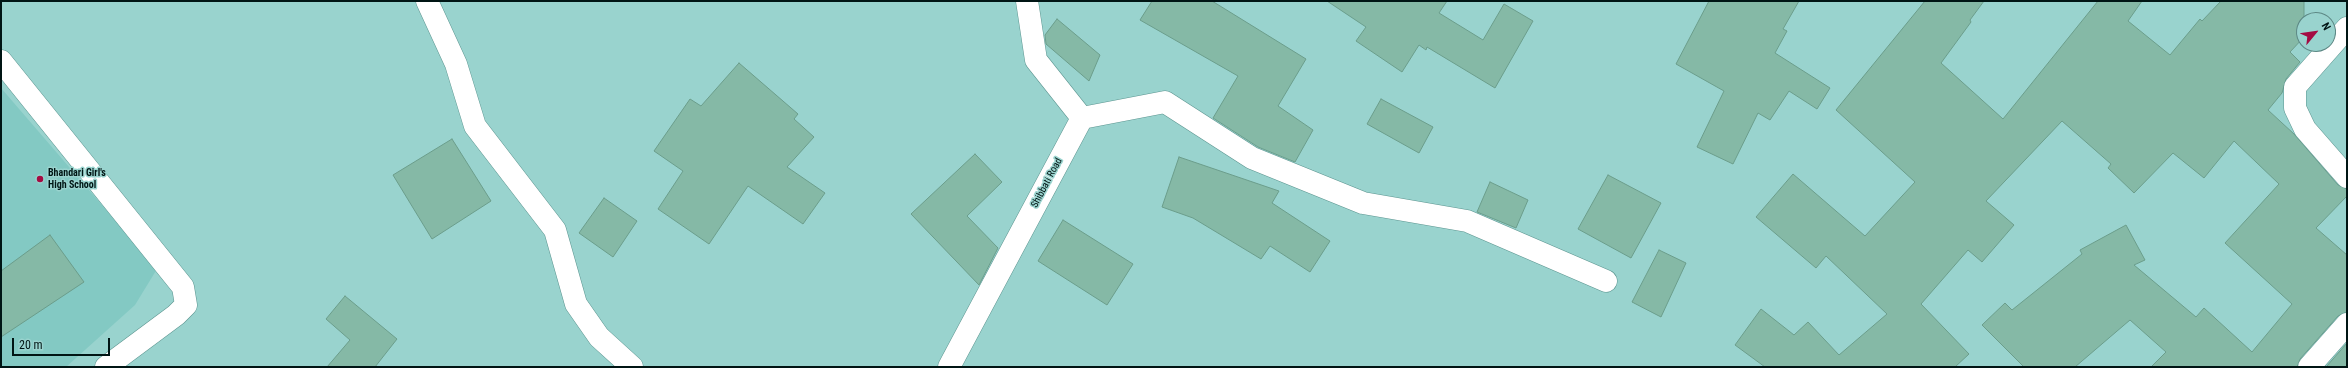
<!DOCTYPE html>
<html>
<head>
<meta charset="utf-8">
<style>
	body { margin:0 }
	#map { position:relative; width:2348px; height:368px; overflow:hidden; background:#99d3ce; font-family:"Roboto Condensed",sans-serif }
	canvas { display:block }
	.frame { position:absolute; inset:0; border:2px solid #001514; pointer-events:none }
	.north { position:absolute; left:2296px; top:12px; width:40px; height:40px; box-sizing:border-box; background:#99d3ce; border:1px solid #5c8784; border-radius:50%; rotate:61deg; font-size:11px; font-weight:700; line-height:16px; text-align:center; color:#001514 }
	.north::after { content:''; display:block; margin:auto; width:14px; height:18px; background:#a40b42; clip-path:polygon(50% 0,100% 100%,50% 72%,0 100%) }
	.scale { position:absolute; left:12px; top:338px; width:98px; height:18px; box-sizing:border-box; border:2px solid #001514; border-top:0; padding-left:5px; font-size:12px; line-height:14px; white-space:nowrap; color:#001514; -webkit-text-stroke:3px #99d3ce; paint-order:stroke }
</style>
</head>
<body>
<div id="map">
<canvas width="2348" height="368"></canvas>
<div class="frame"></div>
<div class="north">N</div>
<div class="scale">20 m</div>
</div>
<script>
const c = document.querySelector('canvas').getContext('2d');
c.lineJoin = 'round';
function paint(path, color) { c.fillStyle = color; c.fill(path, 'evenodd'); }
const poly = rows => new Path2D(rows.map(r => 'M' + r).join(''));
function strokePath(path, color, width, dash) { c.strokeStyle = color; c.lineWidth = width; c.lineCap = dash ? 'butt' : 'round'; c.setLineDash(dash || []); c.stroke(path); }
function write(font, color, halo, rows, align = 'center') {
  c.font = font + ' "Roboto Condensed",sans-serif'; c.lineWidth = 3; c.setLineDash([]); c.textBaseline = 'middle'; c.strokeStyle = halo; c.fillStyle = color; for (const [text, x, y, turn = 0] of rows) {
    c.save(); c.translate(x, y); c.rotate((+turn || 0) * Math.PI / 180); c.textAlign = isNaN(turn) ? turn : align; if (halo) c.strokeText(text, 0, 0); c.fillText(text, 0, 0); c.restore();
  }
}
const built = poly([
	[1,88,157,269,135,305,66,367,1,367]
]);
const building = poly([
	[1152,1,1212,1,1306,59,1278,106,1313,130,1295,162,1258,147,1213,118,1238,76,1140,20,1152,1],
	[1327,1,1447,1,1439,13,1483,40,1504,4,1533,21,1495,88,1427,47,1426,50,1419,45,1402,72,1356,41,1366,27,1327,1],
	[1709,1,1799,1,1783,29,1787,31,1775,53,1830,88,1817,109,1789,91,1770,120,1758,113,1733,164,1697,147,1724,91,1676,64,1709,1],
	[1925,1,1984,1,1970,20,1971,22,1941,63,2003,119,2098,1,2142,1,2128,21,2170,55,2200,19,2202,21,2221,1,2304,1,2304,37,2290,52,2300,62,2286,79,2282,93,2268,110,2294,134,2338,185,2347,189,2347,196,2316,228,2347,255,2347,312,2338,316,2300,359,2297,367,2151,367,2166,352,2130,320,2075,367,2024,367,1982,325,2005,303,2012,310,2082,254,2080,250,2126,225,2145,260,2134,265,2196,317,2204,308,2252,352,2292,304,2225,243,2279,184,2234,141,2204,178,2173,153,2134,193,2108,168,2111,164,2062,121,1986,201,2014,225,1982,262,1968,250,1921,304,1969,354,1955,367,1765,367,1735,345,1761,309,1794,335,1808,322,1839,355,1887,314,1826,256,1816,268,1756,217,1793,174,1865,236,1915,182,1836,110,1925,1],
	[1057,19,1100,55,1089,81,1046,44,1045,35,1057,19],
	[739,63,798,114,794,119,814,137,787,167,825,193,803,224,748,186,709,244,658,209,683,171,654,151,690,99,701,106,739,63],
	[1381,99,1433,127,1419,153,1367,124,1381,99],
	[452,139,491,201,432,239,393,175,452,139],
	[975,154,1002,182,967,216,998,248,979,285,911,214,975,154],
	[1179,157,1279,191,1272,203,1330,241,1310,272,1270,246,1261,259,1193,218,1162,207,1179,157],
	[1608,175,1661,203,1631,258,1578,229,1608,175],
	[1490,182,1528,200,1516,228,1477,212,1490,182],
	[604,198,637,221,613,257,579,233,604,198],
	[1063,220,1133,264,1107,305,1038,261,1063,220],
	[50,235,84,282,1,337,1,271,50,235],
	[1659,250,1686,263,1661,317,1632,302,1659,250],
	[345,296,397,339,375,367,327,367,350,340,326,319,345,296],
	[2347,343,2347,367,2326,367,2347,343]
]);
const minor = poly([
	[427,1,456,64,475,126,555,230,576,304,599,337,632,367],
	[2347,28,2295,87,2295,108,2305,129,2347,177],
	[1082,118,1165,102,1252,158,1363,203,1467,221,1606,281],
	[949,367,1082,118,1036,60,1027,1],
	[2309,367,2347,324]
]);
const tertiary = poly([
	[1,61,183,287,186,305,176,315,106,367]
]);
const markers = [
	[40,179,4,"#a40b42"]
];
const poiNames = [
	["Bhandari Girl's",48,173],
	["High School",48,185]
];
const streetNames = [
	["Shibbati Road",1047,183,-62]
];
paint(built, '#83c9c3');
paint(building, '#85b9a6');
strokePath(building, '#6b9d8b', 1);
strokePath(minor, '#5c9590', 23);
strokePath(tertiary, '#5c9590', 23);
strokePath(minor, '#fff', 22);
strokePath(tertiary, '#fff', 22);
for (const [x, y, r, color] of markers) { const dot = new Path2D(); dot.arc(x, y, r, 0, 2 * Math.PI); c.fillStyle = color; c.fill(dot); strokePath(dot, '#99d3ce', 1.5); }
write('bold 10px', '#001514', '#99d3ce', poiNames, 'left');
write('10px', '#001514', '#99d3ce', streetNames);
</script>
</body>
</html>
